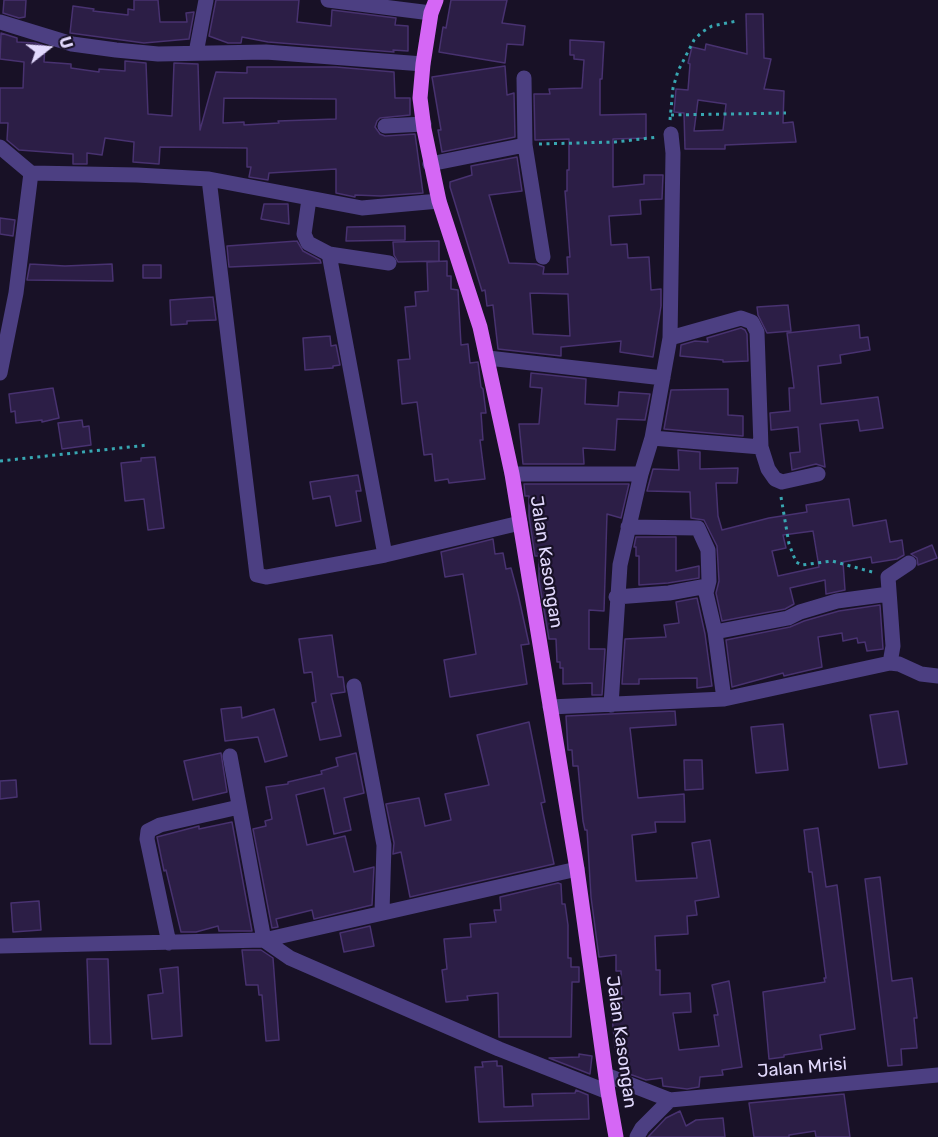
<!DOCTYPE html>
<html>
<head>
<meta charset="utf-8">
<style>
	body { margin:0 }
	#map { position:relative; width:938px; height:1137px; overflow:hidden; background:#181126; font-family:Rubik,sans-serif }
	canvas { display:block }
	.north { position:absolute; left:18px; top:18px; width:60px; height:60px; -webkit-text-stroke:4px #181126; paint-order:stroke; rotate:73deg; font-size:16px; font-weight:700; line-height:24px; text-align:center; color:#e2d9fd }
	.north::after { content:''; display:block; margin:auto; width:21px; height:27px; background:#e2d9fd; clip-path:polygon(50% 0,100% 100%,50% 72%,0 100%) }
</style>
</head>
<body>
<div id="map">
<canvas width="938" height="1137"></canvas>
<div class="north">U</div>
</div>
<script>
const c = document.querySelector('canvas').getContext('2d');
c.lineJoin = 'round';
function paint(path, color) { c.fillStyle = color; c.fill(path, 'evenodd'); }
const poly = rows => new Path2D(rows.map(r => 'M' + r).join(''));
function strokePath(path, color, width, dash) { c.strokeStyle = color; c.lineWidth = width; c.lineCap = dash ? 'butt' : 'round'; c.setLineDash(dash || []); c.stroke(path); }
function write(font, color, halo, rows, align = 'center') {
  c.font = font + ' Rubik,sans-serif'; c.lineWidth = 4.5; c.setLineDash([]); c.textBaseline = 'middle'; c.strokeStyle = halo; c.fillStyle = color; for (const [text, x, y, turn = 0] of rows) {
    c.save(); c.translate(x, y); c.rotate((+turn || 0) * Math.PI / 180); c.textAlign = isNaN(turn) ? turn : align; if (halo) c.strokeText(text, 0, 0); c.fillText(text, 0, 0); c.restore();
  }
}
const building = poly([
	[4,0,26,0,25,17,19,18,3,13,4,0],
	[134,0,158,0,160,22,187,22,186,13,194,12,189,39,144,43,70,33,73,6,94,9,93,11,128,15,128,9,134,10,134,0],
	[216,0,299,0,297,22,331,26,332,10,396,18,395,25,408,26,408,51,393,50,394,52,268,42,242,37,241,43,228,43,209,36,216,0],
	[451,0,507,0,502,23,525,26,523,45,507,44,505,63,439,52,443,27,446,28,451,0],
	[746,14,763,14,764,58,771,59,764,89,784,91,783,123,793,122,796,142,725,145,725,149,685,149,684,113,674,112,676,89,688,90,690,64,688,63,692,47,705,50,706,44,747,54,746,14],
	[698,100,726,104,723,130,694,131,698,100],
	[1,33,17,38,17,42,35,43,45,46,44,62,71,64,71,68,99,72,99,69,125,71,125,61,146,63,148,114,172,116,174,63,198,64,200,130,216,72,247,73,247,67,336,67,394,72,395,98,410,98,410,115,380,118,377,121,375,127,380,134,385,136,415,134,423,193,381,196,355,195,355,197,336,193,336,169,269,173,268,180,249,177,251,167,247,167,247,148,160,147,159,164,133,162,134,142,105,138,102,155,87,153,87,164,73,164,73,154,19,150,7,140,8,123,0,123,0,88,23,88,24,62,0,59,1,33],
	[224,98,336,99,336,119,278,121,279,123,244,125,244,122,223,123,224,98],
	[570,40,604,42,602,79,600,79,600,115,646,114,646,138,613,139,613,187,644,184,644,175,663,175,662,199,640,200,641,214,609,216,611,245,627,244,628,258,649,257,651,290,661,289,661,306,653,357,620,352,621,341,561,347,561,356,498,349,493,305,487,306,485,290,482,291,450,187,450,182,472,175,471,166,517,157,522,191,489,195,509,263,536,264,544,267,543,274,568,274,567,257,570,257,565,191,567,191,567,170,569,170,569,139,535,140,534,94,550,94,549,89,582,88,584,60,574,59,574,55,570,55,570,40],
	[530,293,568,294,570,336,533,334,530,293],
	[505,66,507,95,514,93,515,137,442,152,438,130,441,130,432,77,505,66],
	[264,204,288,204,289,224,261,219,264,204],
	[0,218,15,220,13,236,0,234,0,218],
	[405,226,405,240,346,241,347,227,405,226],
	[297,241,303,251,320,260,321,263,229,267,227,246,297,241],
	[439,241,439,261,398,262,394,255,393,242,439,241],
	[447,261,447,276,451,276,451,289,458,290,461,345,468,344,470,363,478,362,481,387,483,389,486,413,481,413,483,440,480,440,485,479,449,483,448,479,435,481,432,454,424,455,417,402,402,404,398,360,410,359,405,307,416,306,415,292,428,291,427,262,447,261],
	[30,264,65,266,112,264,113,281,27,280,30,264],
	[143,265,161,265,161,278,143,278,143,265],
	[213,297,216,320,187,321,187,324,171,325,170,300,213,297],
	[788,305,791,331,767,333,758,315,757,307,788,305],
	[859,325,860,338,868,337,870,350,840,355,841,363,818,366,821,404,878,397,883,428,860,431,858,420,820,424,825,467,816,464,792,470,790,453,800,452,798,427,771,430,770,413,790,411,789,388,794,388,787,333,859,325],
	[741,328,745,330,747,334,748,361,723,362,723,360,680,356,681,345,695,341,708,342,707,338,741,328],
	[330,336,331,346,336,345,340,365,333,366,333,368,305,370,303,338,330,336],
	[531,373,586,379,585,404,618,406,619,392,650,394,645,420,617,419,615,450,583,448,584,464,523,464,519,424,539,424,542,388,530,387,531,373],
	[53,388,59,418,42,422,42,420,16,423,15,411,11,412,9,394,53,388],
	[728,389,728,415,743,416,743,436,664,429,671,390,728,389],
	[82,420,83,427,89,426,91,445,62,449,58,423,82,420],
	[678,450,700,452,700,469,738,468,737,483,716,483,718,516,722,530,769,518,807,512,806,505,849,499,853,526,886,520,890,542,902,540,904,555,897,559,872,563,871,557,843,562,845,590,826,594,825,580,790,588,794,604,785,609,722,621,716,593,719,581,717,546,704,520,691,518,690,492,647,491,653,469,679,470,678,450],
	[813,531,819,567,778,576,772,551,786,548,783,535,813,531],
	[155,457,164,528,148,530,144,499,125,501,121,463,141,461,141,458,155,457],
	[358,475,361,491,356,491,361,521,336,526,330,496,313,499,310,482,358,475],
	[524,484,629,484,621,518,607,514,604,611,589,610,589,649,605,649,602,695,592,695,592,683,563,684,563,668,560,668,560,662,557,662,556,639,549,639,539,580,539,556,535,556,529,516,529,496,525,496,524,484],
	[636,537,676,537,676,571,699,566,699,578,668,583,639,585,639,556,636,556,636,547,634,547,636,537],
	[493,539,495,554,503,553,506,569,511,568,518,594,529,644,521,645,527,684,450,697,444,660,476,654,463,574,445,577,441,552,493,539],
	[932,545,937,558,918,565,917,558,911,554,932,545],
	[697,598,705,634,712,686,697,688,697,678,639,679,639,684,622,684,625,639,666,637,664,625,679,623,676,602,697,598],
	[880,605,883,649,867,651,865,642,858,643,857,638,843,641,842,633,818,637,822,667,784,676,783,673,732,687,726,640,790,627,804,621,839,611,880,605],
	[332,635,338,677,343,677,345,692,331,694,341,736,320,740,312,703,316,702,312,672,304,673,299,639,332,635],
	[241,707,242,718,274,709,287,756,265,762,258,737,225,741,221,709,241,707],
	[675,711,676,725,630,728,638,798,684,794,685,822,655,822,656,832,632,835,636,881,697,878,692,843,710,840,719,897,695,901,697,915,687,916,688,934,655,936,656,970,660,970,660,995,690,993,691,1012,673,1013,679,1050,719,1046,714,1015,718,1015,712,985,729,981,742,1067,722,1070,723,1075,700,1077,699,1087,687,1089,663,1086,662,1078,646,1080,621,1071,619,1046,615,1047,612,1016,622,1015,621,971,616,971,616,955,599,957,591,897,587,830,585,830,583,821,578,766,573,766,572,750,568,750,566,716,675,711],
	[898,711,907,764,879,768,870,715,898,711],
	[529,722,545,802,541,803,554,864,410,897,401,852,393,854,394,843,386,804,419,798,425,826,451,820,445,794,489,785,477,735,529,722],
	[783,724,788,770,756,773,751,727,783,724],
	[221,753,227,792,193,800,184,761,221,753],
	[356,753,364,793,344,798,351,830,334,834,324,788,296,795,307,845,345,836,354,872,374,867,372,905,314,919,312,910,276,919,278,927,272,928,253,829,266,826,265,821,272,819,266,787,288,784,288,782,322,774,321,771,338,766,336,758,356,753],
	[684,760,702,760,703,789,685,790,684,760],
	[16,780,17,797,0,799,0,781,16,780],
	[232,822,252,931,219,931,218,926,196,932,181,932,166,870,164,871,157,837,199,826,199,829,232,822],
	[818,828,826,887,837,885,855,1029,820,1035,822,1049,784,1055,784,1057,769,1059,763,992,825,982,824,978,826,978,812,872,809,872,804,830,818,828],
	[880,877,892,981,912,978,917,1018,914,1018,917,1048,901,1049,902,1065,888,1066,865,879,880,877],
	[558,883,561,884,562,904,565,904,568,925,568,958,571,958,571,967,579,967,579,982,572,982,571,1037,499,1037,498,993,467,996,468,1000,446,1002,442,970,447,969,444,939,471,937,470,924,496,922,494,910,501,910,500,897,558,883],
	[39,901,41,930,13,932,11,903,39,901],
	[370,926,374,946,344,952,340,933,370,926],
	[242,950,261,950,273,958,279,1040,266,1041,262,995,259,995,258,985,246,985,242,950],
	[87,959,108,959,111,1044,90,1044,87,959],
	[178,967,182,1036,152,1039,148,995,163,993,160,969,178,967],
	[579,1054,592,1056,590,1074,549,1058,579,1057,579,1054],
	[497,1061,497,1066,502,1066,504,1107,533,1106,532,1094,575,1093,576,1090,588,1095,589,1119,479,1122,475,1067,483,1067,482,1062,497,1061],
	[844,1094,850,1137,816,1137,815,1131,789,1135,789,1137,754,1137,749,1103,844,1094],
	[680,1111,686,1126,696,1120,723,1118,725,1137,648,1137,666,1118,680,1111]
]);
const path = poly([
	[671,115,786,113],
	[670,120,673,88,678,71,694,40,702,32,712,26,737,21],
	[539,144,615,142,658,137],
	[0,461,148,445],
	[781,497,789,544,796,562,802,565,832,561,876,573]
]);
const minor = poly([
	[328,0,431,13],
	[0,22,72,44,116,50,158,54,266,52,423,64],
	[196,53,206,0],
	[524,78,525,145,543,257],
	[385,126,424,124],
	[0,147,31,173,137,175,209,179,362,208,439,201],
	[430,164,525,145],
	[209,179,257,575,266,577,385,555,520,523],
	[309,199,304,234,308,243,329,254,389,263],
	[329,254,385,555],
	[670,338,741,318,752,322,757,332,761,447,768,469,775,479,782,482,818,474],
	[488,358,663,378],
	[0,373,16,293,31,173],
	[652,438,761,447],
	[512,474,641,474],
	[628,527,698,528,708,550,709,581,706,593,715,632],
	[616,597,669,593,707,586],
	[890,663,893,646,888,577,909,563],
	[354,686,384,845,382,912],
	[724,699,715,632,788,618,800,612,837,601,889,594],
	[611,705,620,565,641,474,652,438,670,338,673,153,671,134],
	[550,707,724,699,890,663,899,664,921,674,938,676],
	[230,756,264,940,290,958,499,1049,608,1092],
	[169,943,147,839,148,831,160,825,239,807],
	[0,946,264,940,577,869],
	[606,1075,670,1100,938,1075],
	[637,1137,642,1128,670,1100]
]);
const major = poly([
	[436,0,431,13,423,64,420,98,424,129,439,201,480,327,512,474,577,869,608,1092,616,1137]
]);
const streetNames = [
	["Jalan Kasongan",546,562,81],
	["Jalan Kasongan",621,1042,82],
	["Jalan Mrisi",802,1068,-5]
];
paint(building, '#2c1e46');
strokePath(building, '#483270', 1.5);
strokePath(path, '#38a7b2', 3, [3, 4.5]);
strokePath(minor, '#4c3f82', 15);
strokePath(major, '#d567f5', 15);
write('18px', '#e2d9fd', '#181126', streetNames);
</script>
</body>
</html>
